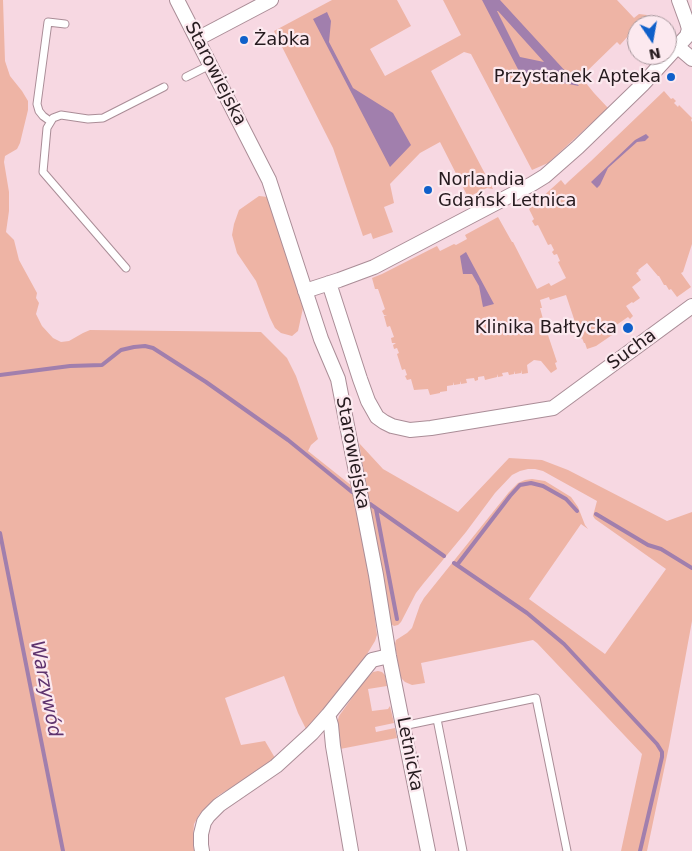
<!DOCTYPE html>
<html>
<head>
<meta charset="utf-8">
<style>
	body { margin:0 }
	#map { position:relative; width:692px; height:851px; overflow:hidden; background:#f7d8e2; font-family:"DejaVu Sans",sans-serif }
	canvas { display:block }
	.north { position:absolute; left:627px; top:15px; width:50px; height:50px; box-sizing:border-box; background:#fce9ef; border:1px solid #a6979c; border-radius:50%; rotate:168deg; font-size:14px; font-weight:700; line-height:20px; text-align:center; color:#261b1f }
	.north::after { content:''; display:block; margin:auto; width:18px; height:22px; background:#0f60ca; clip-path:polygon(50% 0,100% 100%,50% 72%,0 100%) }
</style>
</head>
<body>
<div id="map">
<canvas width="692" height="851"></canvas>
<div class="north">N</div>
</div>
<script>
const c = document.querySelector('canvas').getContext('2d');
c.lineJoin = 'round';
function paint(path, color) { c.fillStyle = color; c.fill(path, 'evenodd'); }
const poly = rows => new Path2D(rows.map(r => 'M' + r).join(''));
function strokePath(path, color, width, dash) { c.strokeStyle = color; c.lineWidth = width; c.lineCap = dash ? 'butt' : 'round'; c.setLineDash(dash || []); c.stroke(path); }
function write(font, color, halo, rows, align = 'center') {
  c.font = font + ' "DejaVu Sans",sans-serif'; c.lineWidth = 4.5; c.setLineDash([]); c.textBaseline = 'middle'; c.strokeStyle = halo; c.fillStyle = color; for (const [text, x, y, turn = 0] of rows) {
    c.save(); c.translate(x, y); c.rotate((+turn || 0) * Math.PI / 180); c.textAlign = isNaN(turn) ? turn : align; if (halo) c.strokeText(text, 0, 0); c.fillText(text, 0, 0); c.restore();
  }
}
const green = poly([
	[0,0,3,0,5,61,10,76,22,91,28,101,28,110,20,143,17,149,5,156,4,162,9,192,9,211,6,232,14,240,19,260,37,293,36,298,39,303,36,314,42,326,53,338,61,342,69,341,83,333,90,330,261,332,287,358,296,376,318,439,311,445,308,451,352,486,372,594,377,635,375,641,364,659,336,697,307,731,298,713,284,676,225,698,241,745,265,741,275,758,262,769,219,795,207,806,199,815,194,824,193,838,194,851,0,851],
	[332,0,397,0,411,26,370,49,385,76,461,35,443,0,617,0,634,18,639,14,647,15,620,45,617,42,581,77,594,93,608,108,548,163,532,170,471,54,464,52,431,71,493,189,487,188,468,197,440,142,420,153,390,184,394,203,384,207,393,232,373,239,371,233,363,236,333,148,274,31],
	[664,91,671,99,673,98,676,101,674,103,678,107,679,105,692,118,691,120,692,122,692,244,683,272,681,273,691,287,677,297,671,289,669,290,666,285,664,285,659,276,658,276,647,263,638,270,639,271,636,273,641,280,632,287,640,298,633,303,632,302,626,306,633,316,630,319,628,317,612,328,615,333,596,346,587,349,585,343,584,343,582,338,581,339,577,328,576,328,574,322,575,322,566,295,550,300,549,297,540,300,542,308,540,308,543,319,546,319,547,324,545,325,546,331,549,330,550,334,548,335,557,362,555,363,557,369,551,373,541,361,534,360,527,365,528,373,522,374,521,370,521,373,515,374,514,371,514,374,509,375,508,372,502,373,503,376,498,377,497,374,497,377,485,380,484,376,478,377,478,380,475,381,474,378,466,379,467,383,461,384,460,381,460,384,454,385,453,382,453,385,447,386,447,391,440,392,440,393,430,395,428,389,414,390,411,379,407,380,405,376,407,375,405,369,402,370,397,354,399,353,397,348,394,349,393,345,396,343,392,343,391,338,394,337,390,326,387,327,384,316,387,315,384,315,382,311,385,309,378,289,375,289,372,278,382,274,437,246,440,251,454,244,456,245,467,239,465,235,498,217,512,242,513,242,537,289,549,283,551,286,566,278,558,262,560,261,557,254,554,255,552,252,554,250,551,244,548,245,538,225,535,226,532,221,534,219,529,209,561,180,565,185,569,181,591,161],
	[259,196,268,197,303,308,298,331,292,336,281,333,275,328,270,318,256,281,237,253,232,235,234,224,239,210],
	[359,443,383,469,458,512,509,458,542,460,568,470,667,521,692,512,692,621,669,746,647,851,621,851,642,754,537,643,533,640,421,663,425,683,412,685,405,682,400,677,395,644,396,640,407,633,412,628,420,605,424,598,509,492,518,483,525,480,532,479,545,481,571,497,578,507,585,525,588,529,581,524,529,599,605,654,666,569,595,519,593,516,597,501,543,471,535,469,528,469,520,471,512,475,495,493,466,532,423,584,416,593,401,622,398,625,394,626,391,624,389,620],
	[378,671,382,672,385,675,387,686,368,689,372,711,388,709,390,706,394,723,375,727,376,732,395,728,397,738,340,749,337,723,339,716,364,681,373,672]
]);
const water = poly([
	[482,0,500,0,579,86,521,75],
	[497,11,498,11,544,62,520,57],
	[327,12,331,21,329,42,353,88,393,113,411,145,390,167,313,19],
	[646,134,649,137,645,141,637,142,608,168,600,185,597,188,591,182,635,140],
	[466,252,474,267,494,304,483,307,479,286,472,274,463,274,460,256]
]);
const stream = poly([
	[0,375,70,366,102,365,121,350,134,347,145,346,153,348,206,382,288,440,352,492],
	[370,504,444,556],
	[376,509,397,619],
	[596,514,648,545,661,549,692,568],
	[0,533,63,851],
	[454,563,527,613,564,644,657,744,662,752,662,757,640,851],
	[457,565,510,496,520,485,531,483,543,486,566,499,577,511]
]);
const service = poly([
	[186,77,210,65],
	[50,121,43,116,39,111,37,104,48,22,65,24],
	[126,268,43,172,47,128,53,118,61,115,88,119,103,118,164,87],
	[437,719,463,851],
	[403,726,536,698,567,851]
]);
const minor = poly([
	[177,0,269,180,321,339,338,379,376,575,389,656,428,851],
	[197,39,271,0],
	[678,47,692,59],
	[329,283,360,379,368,401,377,417,384,422,392,426,410,430,431,428,553,408,692,306],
	[305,291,339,280,374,267,532,184,545,176,578,147,642,85,687,36,689,29,687,22,679,0],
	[328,715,331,725,333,746,351,851],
	[202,851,201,845,201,834,204,822,208,816,219,805,276,766,312,733,328,715,372,660,389,656]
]);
const markers = [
	[244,40,5,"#0f60ca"],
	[671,77,5,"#0f60ca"],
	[428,190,5,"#0f60ca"],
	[628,328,6,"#0f60ca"]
];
const poiNames = [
	["Żabka",254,40],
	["Przystanek Apteka",661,77,"right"],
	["Norlandia",438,180],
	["Gdańsk Letnica",438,201],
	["Klinika Bałtycka",617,328,"right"]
];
const streetNames = [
	["Starowiejska",215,74,63],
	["Sucha",632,350,-36],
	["Starowiejska",352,453,79],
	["Letnicka",409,754,79]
];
const waterNames = [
	["Warzywód",45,689,79]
];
paint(green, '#eeb4a5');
paint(water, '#a17fad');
strokePath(stream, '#a17fad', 4);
strokePath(service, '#aa8d97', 9);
strokePath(minor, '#aa8d97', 16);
strokePath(service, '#fff', 7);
strokePath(minor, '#fff', 14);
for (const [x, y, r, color] of markers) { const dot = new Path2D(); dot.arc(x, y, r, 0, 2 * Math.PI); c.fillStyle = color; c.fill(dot); strokePath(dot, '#fce9ef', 2); }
write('18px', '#261b1f', '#fce9ef', poiNames, 'left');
write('18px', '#261b1f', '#fce9ef', streetNames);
write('italic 19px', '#5f336e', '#fce9ef', waterNames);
</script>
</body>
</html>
